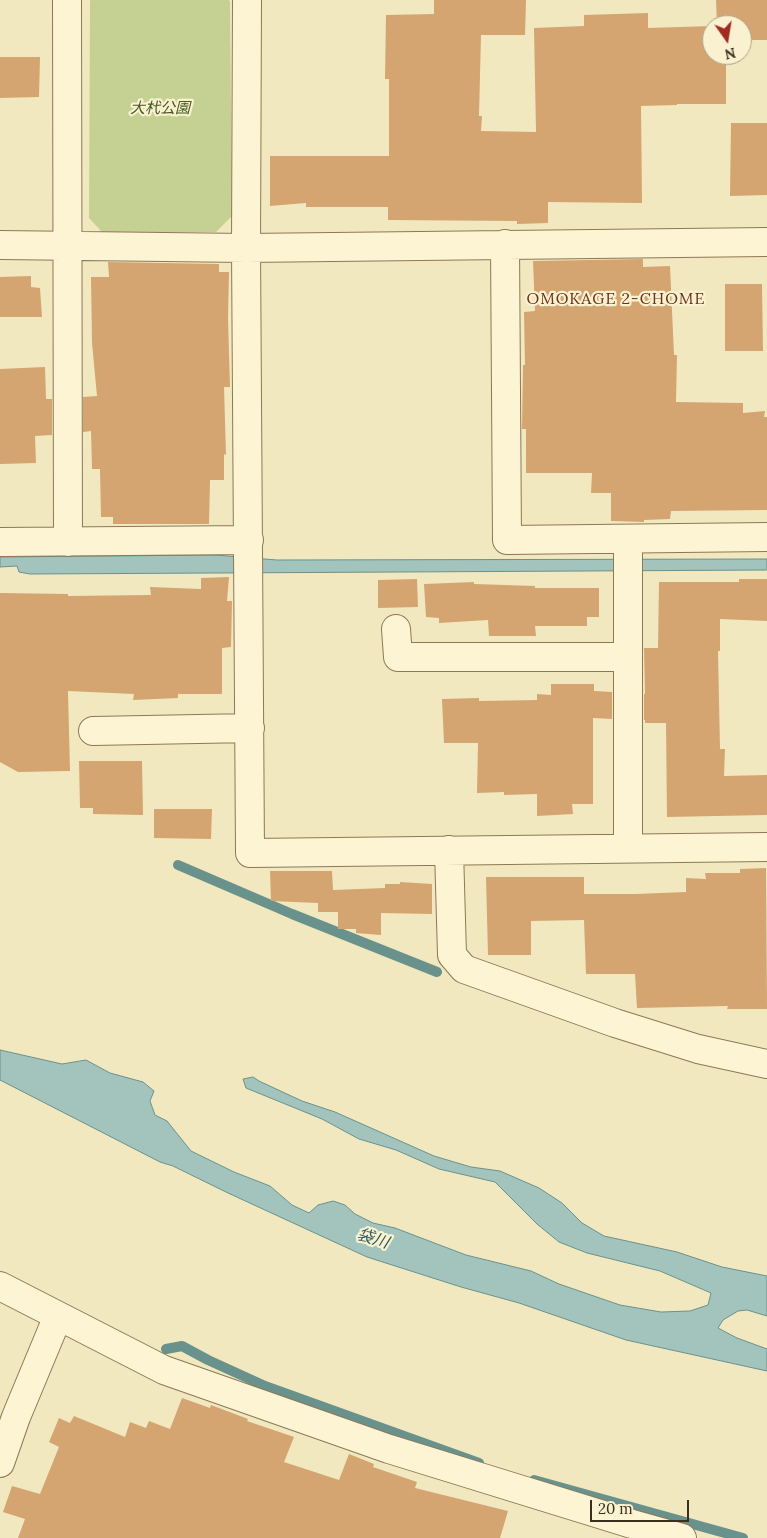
<!DOCTYPE html>
<html>
<head>
<meta charset="utf-8">
<style>
	body { margin:0 }
	#map { position:relative; width:767px; height:1538px; overflow:hidden; background:#f2e8bf; font-family:Lora,serif }
	canvas { display:block }
	.north { position:absolute; left:702px; top:15px; width:50px; height:50px; box-sizing:border-box; background:#f9f1d0; border:1px solid #ada388; border-radius:50%; rotate:167deg; font-size:14px; font-weight:700; line-height:20px; text-align:center; color:#3b2e1c }
	.north::after { content:''; display:block; margin:auto; width:18px; height:22px; background:#a12b20; clip-path:polygon(50% 0,100% 100%,50% 72%,0 100%) }
	.scale { position:absolute; left:590px; top:1500px; width:99px; height:22px; box-sizing:border-box; border:2px solid #3b2e1c; border-top:0; padding-left:6px; font-size:15px; line-height:18px; white-space:nowrap; color:#3b2e1c; -webkit-text-stroke:4px #f9f1d0; paint-order:stroke }
</style>
</head>
<body>
<div id="map">
<canvas width="767" height="1538"></canvas>
<div class="north">N</div>
<div class="scale">20 m</div>
</div>
<script>
const c = document.querySelector('canvas').getContext('2d');
c.lineJoin = 'round';
function paint(path, color) { c.fillStyle = color; c.fill(path, 'evenodd'); }
const poly = rows => new Path2D(rows.map(r => 'M' + r).join(''));
function strokePath(path, color, width, dash) { c.strokeStyle = color; c.lineWidth = width; c.lineCap = dash ? 'butt' : 'round'; c.setLineDash(dash || []); c.stroke(path); }
function write(font, color, halo, rows, align = 'center') {
  c.font = font + ' Lora,"Noto Sans JP",serif'; c.lineWidth = 4.5; c.setLineDash([]); c.textBaseline = 'middle'; c.strokeStyle = halo; c.fillStyle = color; for (const [text, x, y, turn = 0] of rows) {
    c.save(); c.translate(x, y); c.rotate((+turn || 0) * Math.PI / 180); c.textAlign = isNaN(turn) ? turn : align; if (halo) c.strokeText(text, 0, 0); c.fillText(text, 0, 0); c.restore();
  }
}
const green = poly([
	[91,0,229,0,230,2,232,216,216,232,102,232,89,218,90,1]
]);
const water = poly([
	[215,555,277,560,767,559,767,570,30,574,19,572,17,566,0,567,0,557,215,555],
	[0,1050,62,1064,86,1060,110,1073,143,1082,154,1091,150,1101,155,1115,167,1121,191,1151,234,1172,270,1186,292,1205,309,1213,318,1205,333,1201,345,1205,355,1214,373,1223,395,1228,466,1255,531,1271,559,1284,620,1305,661,1312,690,1311,708,1305,711,1293,660,1271,587,1253,559,1242,537,1224,495,1182,439,1169,396,1150,359,1139,322,1119,246,1088,243,1079,253,1077,259,1081,302,1101,335,1112,434,1156,471,1167,500,1171,539,1188,562,1203,582,1223,604,1236,677,1252,722,1267,767,1276,767,1316,747,1310,738,1311,723,1320,718,1328,737,1338,767,1349,767,1371,626,1340,519,1303,461,1287,367,1257,228,1193,173,1166,160,1162,0,1080,0,1050]
]);
const stream = poly([
	[178,865,292,914,437,972],
	[166,1349,182,1346,208,1360,265,1386,479,1463],
	[534,1480,743,1538]
]);
const building = poly([
	[434,0,526,0,525,35,481,35,479,116,482,116,481,131,536,132,534,28,584,26,584,15,648,13,648,28,712,26,712,55,726,55,726,104,677,104,677,105,641,106,642,203,548,202,548,223,517,224,517,221,388,220,388,207,306,207,306,203,270,206,270,156,389,156,389,79,385,79,386,15,434,14],
	[716,0,767,0,767,40,742,40,742,25,717,25],
	[0,57,40,57,39,97,0,98],
	[731,123,767,123,767,195,730,196],
	[643,259,643,267,670,266,674,355,677,355,676,402,743,403,743,413,765,411,764,417,767,417,767,510,671,511,670,519,644,520,644,522,611,521,611,493,591,493,592,473,526,473,526,429,522,429,523,365,525,365,524,312,535,311,533,261],
	[108,262,219,264,219,272,229,272,228,318,230,387,224,387,226,455,224,454,224,480,210,480,209,524,113,524,113,517,101,517,100,469,92,469,91,431,83,432,83,397,97,396,92,343,91,277,109,277],
	[31,276,31,287,40,288,42,317,0,317,0,277],
	[725,284,762,284,763,351,725,351],
	[45,367,46,399,52,399,52,435,35,436,36,463,0,464,0,369],
	[229,577,227,601,232,601,231,647,222,648,222,694,178,694,178,698,133,700,134,694,68,691,70,771,18,772,0,762,0,593,68,594,68,596,151,595,150,587,201,589,201,578],
	[417,579,418,607,378,608,378,580],
	[739,579,767,579,767,621,720,619,720,651,718,651,720,749,725,749,724,776,767,775,767,815,667,817,666,723,645,723,645,720,644,720,644,694,645,694,644,648,658,648,659,582,739,582],
	[474,582,474,584,535,586,535,588,599,588,599,617,587,617,587,626,535,626,536,636,489,636,488,620,439,623,439,618,426,617,424,584],
	[551,684,594,684,594,691,612,692,612,719,593,718,593,804,572,804,573,814,537,816,537,794,504,795,504,792,477,793,478,743,444,743,442,699,479,698,479,701,537,700,537,694,551,695],
	[79,761,142,761,143,815,93,814,93,808,80,808],
	[154,809,212,809,211,839,154,838],
	[766,868,767,1009,727,1009,728,1006,637,1008,635,974,586,974,584,920,531,921,531,955,488,955,486,877,584,877,584,894,636,894,686,892,686,878,706,879,705,873,740,873,740,869],
	[270,871,332,871,333,890,385,888,385,884,400,884,400,882,432,884,432,914,381,913,381,935,356,933,356,929,338,929,338,912,318,912,318,903,271,901],
	[182,1398,210,1408,211,1405,248,1419,247,1421,294,1437,284,1462,339,1480,349,1454,374,1464,373,1467,417,1482,415,1488,508,1511,500,1538,18,1538,25,1519,3,1512,12,1486,40,1494,59,1447,49,1442,59,1418,70,1423,74,1416,125,1437,130,1422,146,1428,149,1421,170,1429]
]);
const minor = poly([
	[67,0,68,542],
	[247,0,246,248,250,853,767,847],
	[505,244,507,540,767,537],
	[0,245,246,248,767,242],
	[628,539,628,848],
	[0,542,249,540],
	[396,629,398,657,628,657],
	[93,731,250,728],
	[449,850,452,955,464,969,615,1023,698,1049,767,1064],
	[0,1286,164,1370,389,1449,632,1524,682,1538],
	[0,1463,16,1417,58,1316]
]);
const parkNames = [
	["大杙公園",160,109]
];
const neighbourhoodNames = [
	["OMOKAGE 2-CHOME",616,299]
];
const waterNames = [
	["袋川",373,1239,18]
];
paint(green, '#c4d192');
paint(water, '#a3c3bd');
strokePath(water, '#69928c', 1);
strokePath(stream, '#69928c', 10);
paint(building, '#d4a471');
strokePath(minor, '#8d7856', 30);
strokePath(minor, '#fcf4d3', 28);
write('italic 15px', '#455920', '#f9f1d0', parkNames);
c.letterSpacing = '1px';
write('16px', '#6b3117', '#f9f1d0', neighbourhoodNames);
c.letterSpacing = '0px';
write('italic 16px', '#295a5c', '#f9f1d0', waterNames);
</script>
</body>
</html>
